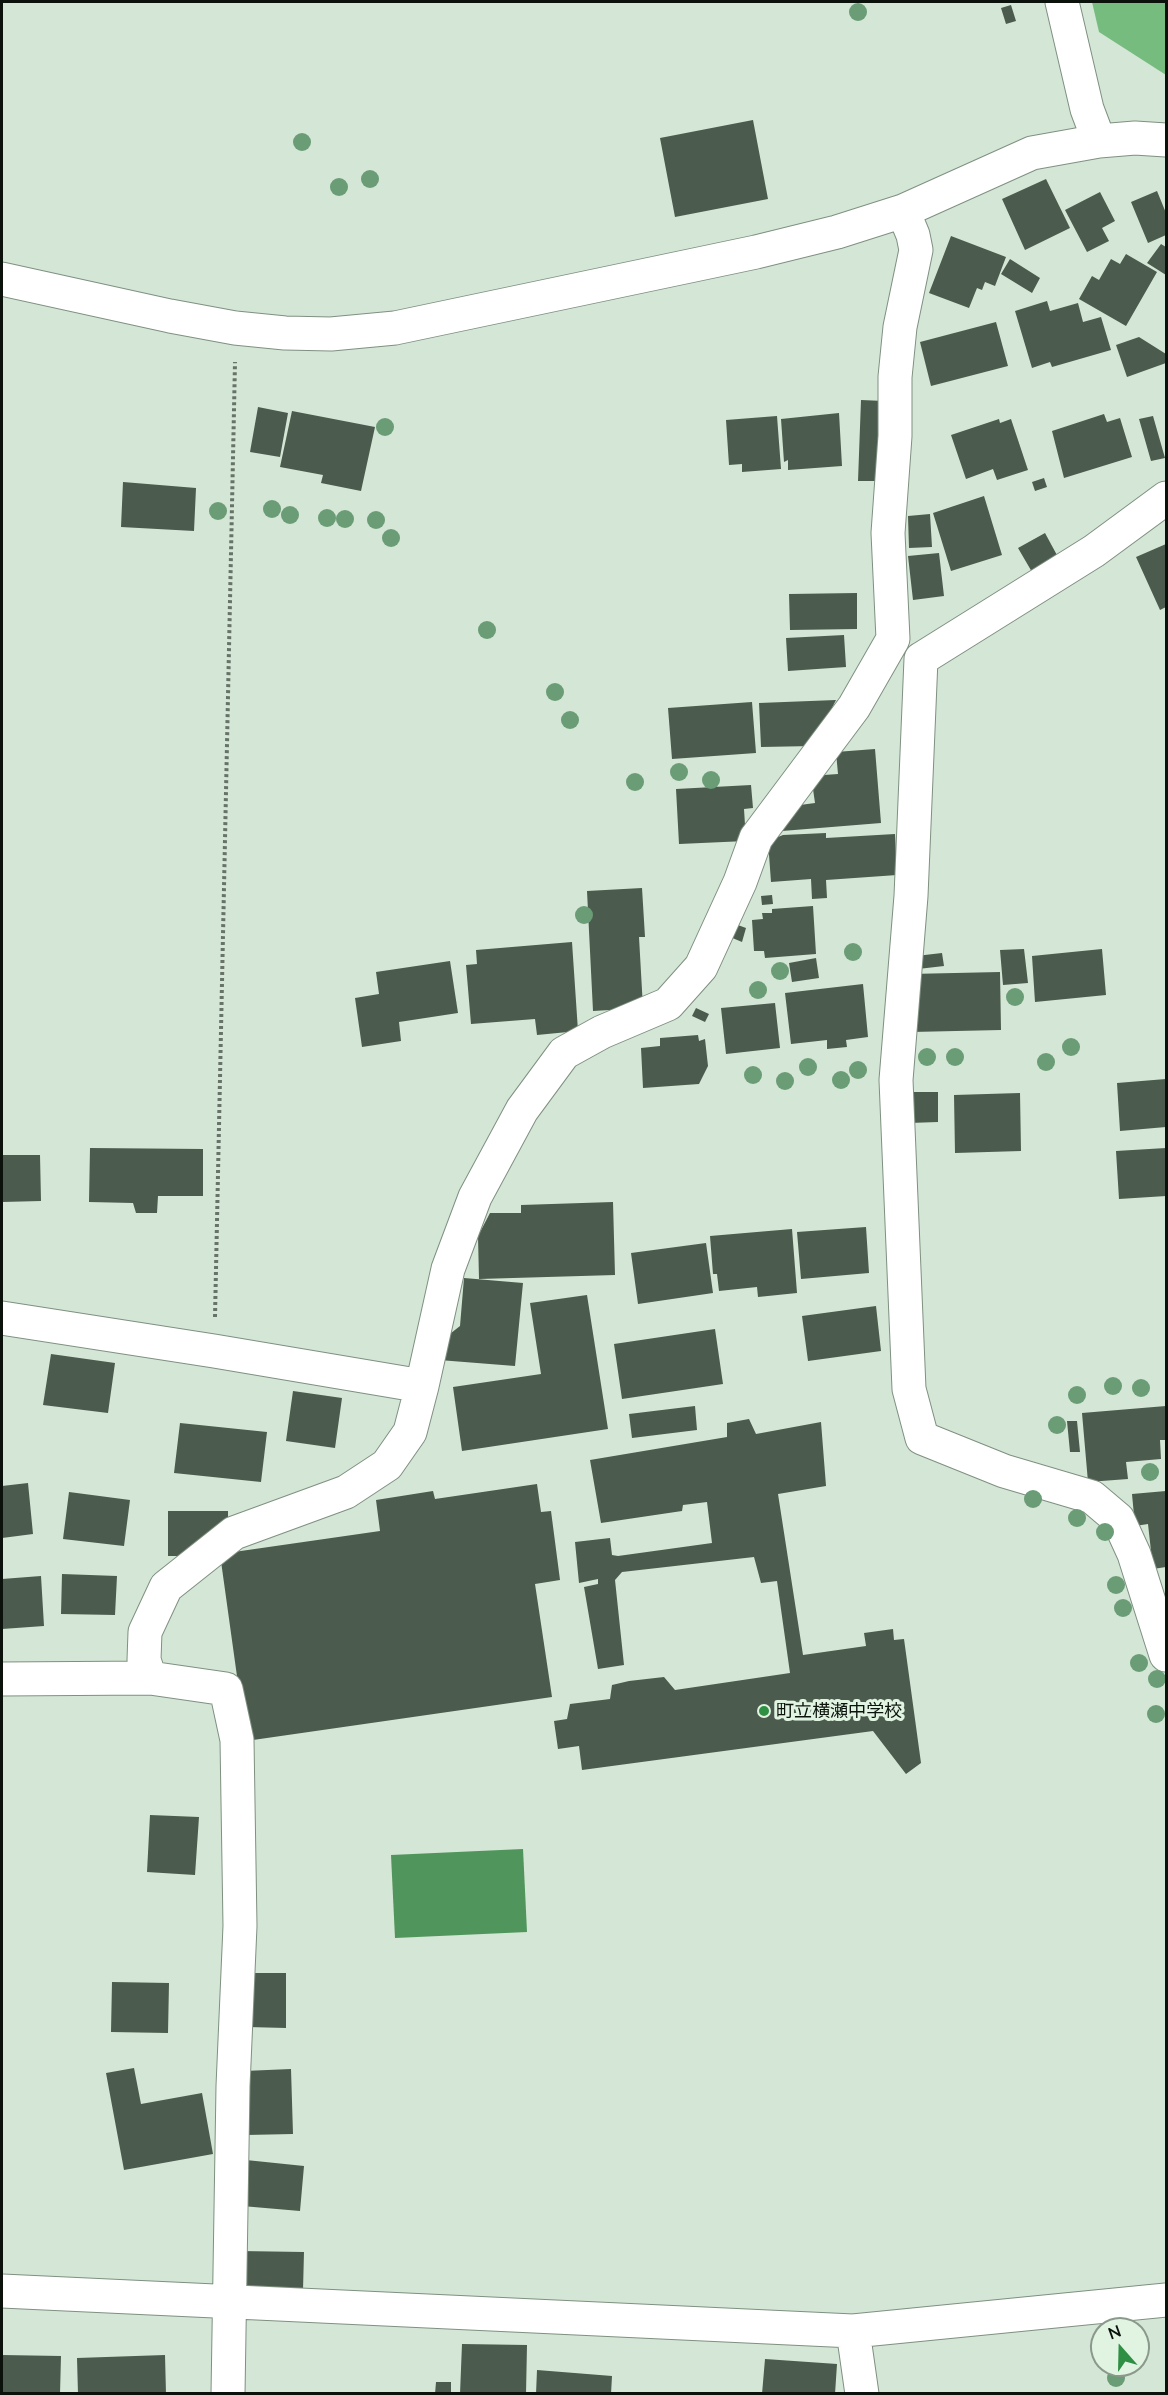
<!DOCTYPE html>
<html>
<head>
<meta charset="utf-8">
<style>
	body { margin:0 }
	#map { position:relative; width:1168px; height:2395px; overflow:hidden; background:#d4e6d5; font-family:Lato,sans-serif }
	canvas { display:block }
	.frame { position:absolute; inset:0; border:3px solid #0b110b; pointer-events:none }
	.north { position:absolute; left:1090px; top:2317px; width:60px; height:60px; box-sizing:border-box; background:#e1f4e2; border:2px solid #8b998c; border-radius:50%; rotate:340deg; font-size:16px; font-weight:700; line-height:24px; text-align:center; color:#0b110b }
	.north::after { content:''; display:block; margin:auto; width:21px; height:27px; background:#2f9044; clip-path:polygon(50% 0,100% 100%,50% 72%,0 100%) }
</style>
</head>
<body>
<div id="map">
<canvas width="1168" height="2395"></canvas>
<div class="frame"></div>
<div class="north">N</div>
</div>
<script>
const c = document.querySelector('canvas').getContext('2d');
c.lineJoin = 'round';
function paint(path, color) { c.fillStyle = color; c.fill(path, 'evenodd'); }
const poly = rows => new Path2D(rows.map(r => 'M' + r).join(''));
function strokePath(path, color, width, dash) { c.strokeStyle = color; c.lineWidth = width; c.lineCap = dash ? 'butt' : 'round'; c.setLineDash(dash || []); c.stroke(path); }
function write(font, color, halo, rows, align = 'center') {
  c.font = font + ' Lato,"Noto Sans JP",sans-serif'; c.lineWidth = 6; c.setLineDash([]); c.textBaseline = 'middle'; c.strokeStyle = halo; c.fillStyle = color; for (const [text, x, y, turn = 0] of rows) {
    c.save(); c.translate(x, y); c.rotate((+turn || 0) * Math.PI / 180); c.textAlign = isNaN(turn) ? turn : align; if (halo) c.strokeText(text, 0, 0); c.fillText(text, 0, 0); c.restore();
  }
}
const forest = poly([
	[1092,2,1166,2,1166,75,1099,32]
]);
const water = poly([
	[523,1849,527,1932,395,1938,391,1855]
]);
const building = poly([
	[1011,5,1016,21,1006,24,1001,8],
	[753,120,768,199,675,217,660,138],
	[1046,179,1070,228,1025,250,1002,199],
	[1157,191,1166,213,1166,235,1148,243,1131,202],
	[1100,192,1115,221,1102,228,1109,241,1087,252,1065,210],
	[951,236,1006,257,995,286,985,282,982,290,977,288,969,308,929,293],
	[1161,244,1166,247,1166,275,1147,263],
	[1126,254,1157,272,1126,326,1079,299,1092,276,1099,280,1111,259,1120,264],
	[1010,259,1040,278,1032,293,1001,274],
	[1047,301,1050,311,1078,303,1083,322,1101,317,1111,350,1052,367,1050,362,1032,368,1015,311],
	[996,322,1008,366,931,386,920,342],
	[1139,337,1166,354,1166,363,1127,377,1116,345],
	[861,400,884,401,881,481,858,481],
	[258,407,288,413,280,457,250,452],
	[292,411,375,427,361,491,321,483,323,475,280,467],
	[839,413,842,466,788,470,788,460,784,462,781,419],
	[1104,414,1107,422,1120,418,1132,457,1064,478,1052,431],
	[777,416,781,469,742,472,742,464,729,465,726,420],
	[1153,416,1165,458,1151,461,1139,419],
	[999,419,1000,423,1011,419,1028,470,997,480,993,469,966,479,951,435],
	[1044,478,1047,487,1035,491,1032,482],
	[123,482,196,488,194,531,121,527],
	[984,496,1002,555,951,571,933,513],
	[930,514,932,547,909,548,908,516],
	[1045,533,1058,557,1032,572,1018,548],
	[1166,544,1166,607,1160,610,1136,557],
	[939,553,944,596,913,600,908,556],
	[857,593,857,629,790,630,789,594],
	[844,635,846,667,788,671,786,638],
	[836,700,813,746,761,747,759,703],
	[752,702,756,753,672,759,668,708],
	[875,749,881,823,782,831,800,805,815,803,813,789,824,775,838,774,836,752],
	[751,785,753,808,744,809,746,841,679,844,676,789],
	[826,833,826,838,895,834,897,875,826,880,827,898,812,899,811,879,771,882,768,841,783,835],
	[642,888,645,937,639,937,643,1008,593,1011,587,891],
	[772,895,773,904,762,905,761,896],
	[813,906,816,954,765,958,764,951,754,951,752,920,763,919,762,913,772,913,772,909],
	[735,924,746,928,742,942,730,937],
	[572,942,578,1031,537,1035,535,1019,471,1024,466,965,477,964,476,950],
	[1024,949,1028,983,1003,985,1000,950],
	[1102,949,1106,995,1035,1002,1032,956],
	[942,953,944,966,918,969,916,956],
	[816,958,819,978,792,982,789,963],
	[450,961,458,1013,399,1022,401,1041,362,1047,355,998,379,994,376,972],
	[1000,972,1001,1030,911,1032,910,974],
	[863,984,868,1037,846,1040,847,1047,827,1049,827,1040,791,1044,785,993],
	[775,1003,780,1048,726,1054,721,1008],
	[696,1008,709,1014,705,1022,692,1016],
	[698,1035,699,1041,705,1039,708,1066,699,1084,643,1088,641,1048,660,1046,660,1038],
	[1166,1079,1166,1127,1120,1131,1117,1083],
	[909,1092,938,1092,938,1122,909,1123],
	[1020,1093,1021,1151,955,1153,954,1095],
	[90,1148,203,1149,203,1196,158,1196,157,1213,136,1213,133,1203,89,1202],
	[1166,1148,1166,1196,1119,1199,1116,1151],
	[2,1155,40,1155,41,1201,2,1202],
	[613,1202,615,1275,479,1279,478,1236,490,1213,521,1213,521,1205],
	[866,1227,869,1273,801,1279,797,1232],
	[792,1229,797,1293,758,1297,757,1287,719,1291,717,1274,713,1274,710,1236],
	[706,1243,713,1293,638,1304,631,1253],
	[464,1278,523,1283,515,1366,439,1360,446,1337,460,1326],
	[587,1295,608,1429,462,1451,453,1387,541,1374,530,1303],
	[876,1306,881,1351,808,1361,802,1316],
	[715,1329,723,1384,622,1399,614,1344],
	[51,1354,115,1363,108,1413,43,1405],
	[293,1391,342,1398,335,1448,286,1441],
	[695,1406,697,1430,632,1438,629,1414],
	[1166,1406,1166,1440,1160,1440,1161,1459,1126,1462,1128,1479,1088,1482,1082,1413],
	[749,1419,756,1434,821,1422,826,1486,778,1494,803,1655,866,1646,864,1633,893,1629,894,1640,904,1639,921,1763,906,1774,873,1731,582,1770,579,1746,558,1749,554,1721,567,1719,570,1704,610,1699,612,1685,629,1681,664,1677,675,1690,790,1673,777,1581,761,1583,754,1557,622,1572,615,1580,624,1665,598,1669,584,1587,598,1584,598,1579,579,1583,575,1542,610,1538,612,1555,618,1556,712,1543,707,1502,683,1505,682,1511,601,1523,590,1460,727,1437,727,1423],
	[1067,1421,1077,1421,1080,1452,1070,1452],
	[180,1423,267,1432,261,1482,174,1473],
	[28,1483,33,1534,2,1538,2,1486],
	[537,1484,541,1512,551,1511,560,1580,535,1584,552,1697,246,1741,220,1554,380,1531,376,1500,433,1491,435,1499],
	[1166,1491,1166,1567,1153,1569,1148,1524,1135,1526,1132,1494],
	[69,1492,130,1500,124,1546,63,1539],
	[168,1511,228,1511,228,1524,183,1556,168,1556],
	[62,1574,117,1576,115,1615,61,1614],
	[41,1576,44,1626,2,1629,2,1579],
	[150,1815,199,1817,195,1875,147,1872],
	[249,1973,286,1973,286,2028,248,2027],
	[112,1982,169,1983,168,2033,111,2032],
	[134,2068,141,2104,202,2093,213,2154,124,2170,106,2073],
	[291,2069,293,2134,246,2135,244,2071],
	[246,2160,304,2166,300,2211,242,2206],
	[240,2251,304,2252,303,2290,239,2289],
	[462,2344,527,2345,526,2394,460,2394],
	[2,2355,61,2356,60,2394,2,2394],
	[165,2355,166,2394,78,2394,77,2358],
	[765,2359,837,2364,835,2394,762,2394],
	[537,2370,612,2376,611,2394,536,2394],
	[436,2382,451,2382,451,2394,435,2394]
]);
const path = poly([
	[215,1317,235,362]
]);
const minor = poly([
	[1062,2,1087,109,1099,141],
	[2,279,170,316,235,328,285,333,331,334,395,328,756,252,837,232,903,211,1032,153,1099,141,1135,138,1166,140],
	[921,659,911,896,896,1080,909,1389,922,1438,1004,1471,1092,1497,1118,1519,1134,1554,1166,1655],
	[921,659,1094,551,1166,498],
	[2,1318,214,1351,422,1386],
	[150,1678,144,1660,145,1632,166,1587,234,1533,346,1492,387,1465,410,1432,422,1386,448,1269,475,1197,522,1110,564,1053,602,1032,668,1004,701,967,740,882,756,838,854,707,893,639,888,533,895,436,895,377,900,327,916,250,913,235,903,211],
	[2,1679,150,1678,226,1689,237,1740,240,1926,233,2086,228,2394],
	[2,2291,853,2331,1166,2300],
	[853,2331,862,2394]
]);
const trees = [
	[858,12],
	[302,142],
	[370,179],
	[339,187],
	[385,427],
	[272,509],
	[218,511],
	[290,515],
	[327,518],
	[345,519],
	[376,520],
	[391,538],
	[487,630],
	[555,692],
	[570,720],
	[679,772],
	[711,780],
	[635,782],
	[584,915],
	[853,952],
	[780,971],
	[758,990],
	[1015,997],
	[1071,1047],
	[927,1057],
	[955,1057],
	[1046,1062],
	[808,1067],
	[858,1070],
	[753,1075],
	[841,1080],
	[785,1081],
	[1113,1386],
	[1141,1388],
	[1077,1395],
	[1057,1425],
	[1150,1472],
	[1033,1499],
	[1077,1518],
	[1105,1532],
	[1116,1585],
	[1123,1608],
	[1139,1663],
	[1157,1679],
	[1156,1714],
	[1116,2378]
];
const markers = [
	[764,1711,6,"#2f9044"]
];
const poiNames = [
	["町立横瀬中学校",776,1711]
];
paint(forest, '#76bc7f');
paint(water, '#50955b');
paint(building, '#4b5b4d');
strokePath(minor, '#7f9080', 35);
strokePath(path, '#677368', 4, [3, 3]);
strokePath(minor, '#fff', 33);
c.fillStyle = '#6a9c75';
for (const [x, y] of trees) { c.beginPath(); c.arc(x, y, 9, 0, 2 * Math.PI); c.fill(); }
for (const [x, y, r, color] of markers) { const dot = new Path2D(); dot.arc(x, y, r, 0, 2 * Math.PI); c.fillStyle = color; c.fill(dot); strokePath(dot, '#e1f4e2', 2); }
write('18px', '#0b110b', '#e1f4e2', poiNames, 'left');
</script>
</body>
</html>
